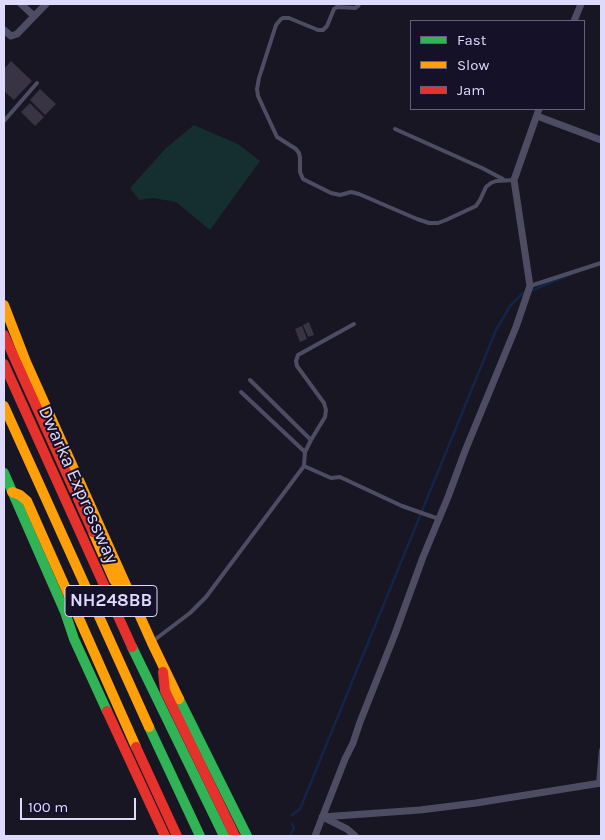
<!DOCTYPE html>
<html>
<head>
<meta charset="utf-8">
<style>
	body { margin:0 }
	#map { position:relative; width:605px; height:840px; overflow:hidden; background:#181623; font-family:Karla,sans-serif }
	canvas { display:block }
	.frame { position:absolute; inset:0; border:5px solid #dedafd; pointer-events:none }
	.legend { position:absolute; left:410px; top:20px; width:175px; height:90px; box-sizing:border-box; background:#151128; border:1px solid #65617d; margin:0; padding:6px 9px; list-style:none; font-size:15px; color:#dedafd }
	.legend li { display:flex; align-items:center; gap:10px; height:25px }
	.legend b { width:25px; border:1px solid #65617d }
	.scale { position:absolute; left:20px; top:798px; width:116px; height:22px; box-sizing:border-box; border:2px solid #dedafd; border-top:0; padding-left:6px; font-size:15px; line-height:18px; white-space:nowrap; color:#dedafd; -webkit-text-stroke:4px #151128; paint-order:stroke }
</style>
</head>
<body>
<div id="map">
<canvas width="605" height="840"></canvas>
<div class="frame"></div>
<ul class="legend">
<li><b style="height:6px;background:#30b455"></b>Fast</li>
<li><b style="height:6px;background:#ff9f0a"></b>Slow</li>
<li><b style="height:6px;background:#e5322d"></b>Jam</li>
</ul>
<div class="scale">100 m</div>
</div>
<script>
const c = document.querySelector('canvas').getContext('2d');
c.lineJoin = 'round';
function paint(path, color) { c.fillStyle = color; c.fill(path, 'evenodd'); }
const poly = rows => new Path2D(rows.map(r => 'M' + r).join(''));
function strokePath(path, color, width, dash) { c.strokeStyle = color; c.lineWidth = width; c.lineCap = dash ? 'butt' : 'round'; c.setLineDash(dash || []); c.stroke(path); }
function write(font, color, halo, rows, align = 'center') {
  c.font = font + ' Karla,sans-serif'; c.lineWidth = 4; c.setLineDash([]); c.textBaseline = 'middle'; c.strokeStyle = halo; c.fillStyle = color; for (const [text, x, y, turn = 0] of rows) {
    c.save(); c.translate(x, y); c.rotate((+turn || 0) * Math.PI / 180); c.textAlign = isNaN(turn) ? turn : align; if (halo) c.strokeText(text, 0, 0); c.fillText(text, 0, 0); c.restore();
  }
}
const green = poly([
	[194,125,238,144,260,161,210,230,176,202,153,198,139,200,130,188,166,148]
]);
const stream = poly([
	[533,290,571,274],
	[292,815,300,809,496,330,510,306,523,293],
	[290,836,294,828,292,824]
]);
const building = poly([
	[11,61,32,81,14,100,4,91,4,69],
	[40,89,56,104,45,115,30,100],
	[30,103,44,117,35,126,21,112],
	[309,322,314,335,308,337,303,325],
	[302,326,307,339,300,342,295,329]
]);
const lane = poly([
	[359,4,358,6,355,8,337,7,334,9,327,26,323,30,318,30,289,18,283,18,281,19,276,25,259,78,257,89,258,96,277,137,296,149,299,153,300,158,300,172,303,179,331,193,340,195,351,192,359,194,417,219,429,223,438,223,446,220,476,206,480,200,486,187,491,183,496,181,514,180],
	[4,121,37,83],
	[395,129,482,168,503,179],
	[530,286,601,263],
	[250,380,311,440],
	[241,392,305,452],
	[304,466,331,478,340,477,402,506,439,519],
	[153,641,190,613,206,597,301,470,304,466,305,452,311,440,325,417,326,410,324,403,297,366,296,361,298,355,354,324],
	[598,784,601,750]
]);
const street = poly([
	[21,4,34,16],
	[574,21,581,4],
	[4,30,11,36,17,34,46,4],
	[537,116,601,140],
	[322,817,420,810,476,803,601,783],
	[323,817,347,829,355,836],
	[315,836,345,759,353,743,360,722,395,634,423,557,448,497,465,451,516,327,530,286,514,180,539,109]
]);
const fast = poly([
	[4,473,65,612,74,639,107,711],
	[132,647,224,836],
	[179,699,247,836],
	[149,727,200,836]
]);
const slow = poly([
	[4,305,26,362,152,643,179,699],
	[4,406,149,727],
	[12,492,20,495,27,501,136,747],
	[93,532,114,580,126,594]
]);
const jam = poly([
	[4,335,93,532],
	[4,364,132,647],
	[163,672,165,691,235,836],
	[107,711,165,836],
	[136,747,177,836]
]);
const shields = [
	[111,601,92]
];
const shieldNames = [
	["NH248BB",111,601]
];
const streetNames = [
	["Dwarka Expressway",78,485,66]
];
paint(green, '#152e2f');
strokePath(stream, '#122548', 2.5);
paint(building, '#383444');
strokePath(lane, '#4d4c63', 4);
strokePath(street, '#4d4c63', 7);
strokePath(fast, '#30b455', 10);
strokePath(slow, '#ff9f0a', 10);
strokePath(jam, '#e5322d', 10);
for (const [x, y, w] of shields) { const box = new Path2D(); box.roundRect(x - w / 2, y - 15.5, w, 31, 4); c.fillStyle = '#151128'; c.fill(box); strokePath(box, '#dedafd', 1); }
write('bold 18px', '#dedafd', null, shieldNames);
write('19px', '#dedafd', '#151128', streetNames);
</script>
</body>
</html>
